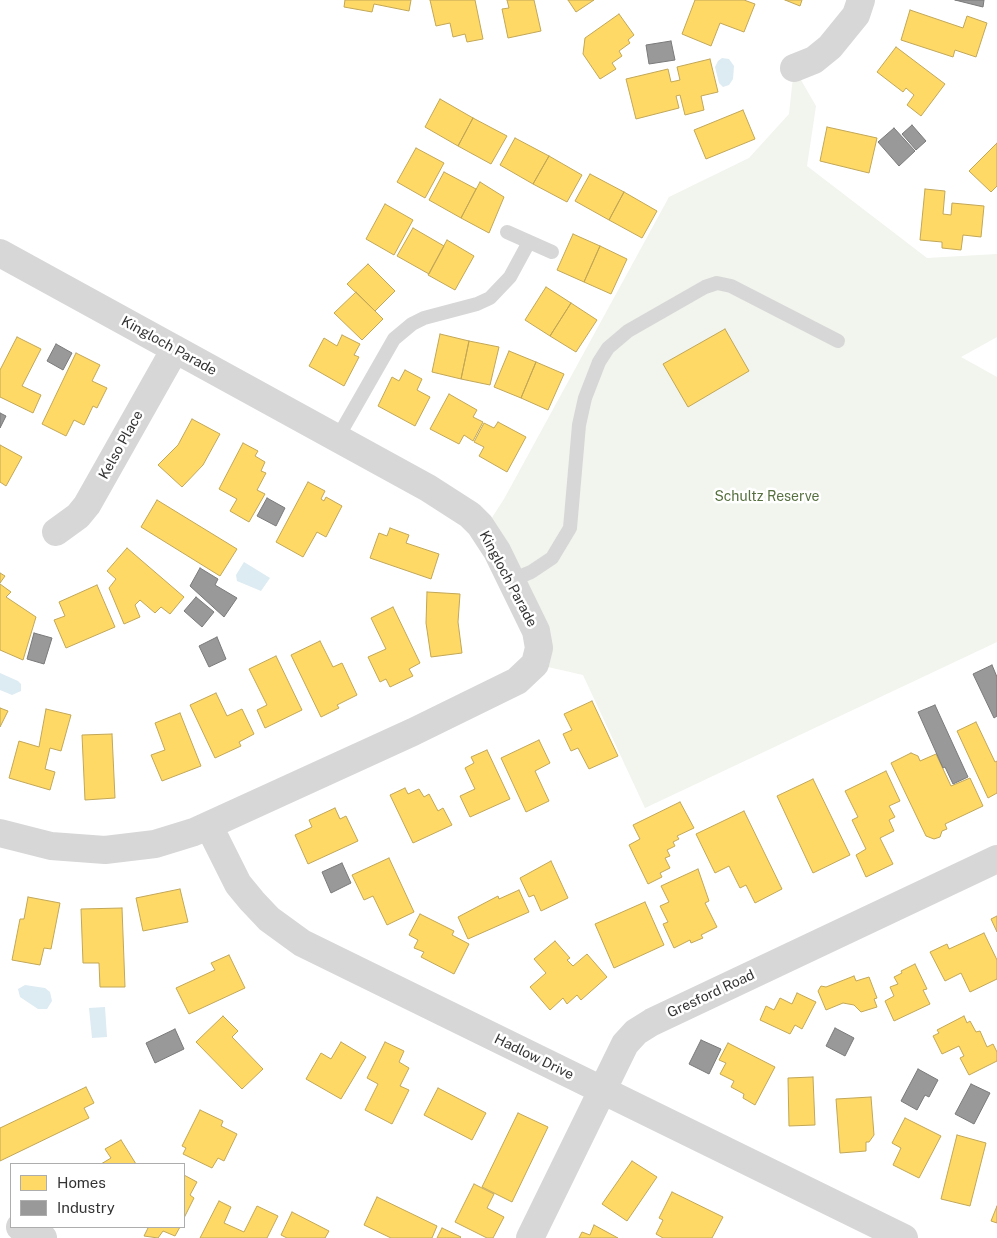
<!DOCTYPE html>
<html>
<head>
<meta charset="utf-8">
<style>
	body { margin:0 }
	#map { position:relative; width:997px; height:1238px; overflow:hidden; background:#fff; font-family:"Public Sans",sans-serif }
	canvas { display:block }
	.legend { position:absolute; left:10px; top:1163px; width:175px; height:65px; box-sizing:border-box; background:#fff; border:1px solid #adadad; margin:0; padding:6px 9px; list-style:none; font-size:15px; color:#333 }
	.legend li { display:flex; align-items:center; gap:10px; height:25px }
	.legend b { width:25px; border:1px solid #adadad }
</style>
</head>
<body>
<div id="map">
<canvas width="997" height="1238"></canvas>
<ul class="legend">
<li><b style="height:14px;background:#ffd966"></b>Homes</li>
<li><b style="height:14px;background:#999"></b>Industry</li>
</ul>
</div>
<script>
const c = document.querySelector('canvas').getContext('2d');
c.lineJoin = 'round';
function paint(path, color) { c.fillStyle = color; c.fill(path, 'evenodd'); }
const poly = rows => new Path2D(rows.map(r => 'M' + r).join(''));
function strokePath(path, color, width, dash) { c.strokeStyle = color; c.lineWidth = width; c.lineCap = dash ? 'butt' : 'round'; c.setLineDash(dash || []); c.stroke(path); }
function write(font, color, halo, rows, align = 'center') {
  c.font = font + ' "Public Sans",sans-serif'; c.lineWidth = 5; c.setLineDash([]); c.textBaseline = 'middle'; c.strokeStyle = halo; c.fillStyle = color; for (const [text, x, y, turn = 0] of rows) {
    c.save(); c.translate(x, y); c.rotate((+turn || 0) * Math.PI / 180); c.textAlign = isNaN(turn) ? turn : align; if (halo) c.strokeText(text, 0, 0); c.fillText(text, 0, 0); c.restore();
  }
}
const green = poly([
	[794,68,816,106,807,166,927,258,997,254,997,337,961,357,997,377,997,642,645,808,583,675,535,664,484,530,504,499,669,197,749,158,789,114]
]);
const water = poly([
	[722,58,729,59,734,66,733,79,729,85,723,87,719,83,715,67,718,61],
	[244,562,270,578,261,591,237,581,236,575],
	[0,673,18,681,21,684,21,691,12,695,0,690],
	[25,985,45,988,50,992,52,1001,47,1009,38,1009,20,997,18,989],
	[105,1007,107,1037,92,1038,89,1008]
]);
const homes = poly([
	[345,0,411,0,409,11,374,4,372,12,344,7,345,0],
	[430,0,475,0,483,39,467,42,465,34,453,37,450,23,436,26,430,0],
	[507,0,534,0,541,31,508,38,502,9,509,8,507,0],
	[568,0,594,0,576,12,568,0],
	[695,0,744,0,755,4,744,32,720,23,711,46,682,34,695,0],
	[785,0,802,0,800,6,785,0],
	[910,10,963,28,967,16,987,23,976,57,955,50,953,57,901,40,910,10],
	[619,14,634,35,628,40,630,43,619,51,622,56,612,63,616,69,600,79,583,54,585,38,619,14],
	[896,47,945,84,921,116,907,105,914,95,906,88,903,92,877,72,896,47],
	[710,59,718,92,701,96,704,110,685,115,680,95,676,96,679,108,636,119,626,79,668,69,671,82,680,80,677,67,710,59],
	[440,99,473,118,458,146,425,127,440,99],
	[743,110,755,139,706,159,694,130,743,110],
	[473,118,507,136,491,164,458,146,473,118],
	[827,127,877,138,869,173,820,161,827,127],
	[515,138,549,156,533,184,500,165,515,138],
	[997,143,997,186,991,192,969,171,997,143],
	[416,148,444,163,425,198,397,182,416,148],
	[549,156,582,175,567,202,533,184,549,156],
	[444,172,476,189,461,218,429,200,444,172],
	[590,174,624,192,609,220,575,201,590,174],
	[480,182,504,197,489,233,461,218,480,182],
	[925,189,945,191,943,214,951,215,952,203,984,206,981,237,963,235,961,250,942,248,942,242,920,240,925,189],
	[624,192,657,211,642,238,609,220,624,192],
	[385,204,413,220,394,255,366,239,385,204],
	[413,228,444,246,429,274,397,256,413,228],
	[573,234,600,246,584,282,557,270,573,234],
	[447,240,474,256,455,290,428,275,447,240],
	[600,246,627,259,611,294,584,282,600,246],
	[368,264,395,291,375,311,347,284,368,264],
	[546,287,571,303,550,336,525,320,546,287],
	[356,292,383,319,362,340,334,313,356,292],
	[571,303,597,320,576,352,550,336,571,303],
	[725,329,749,371,688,407,663,364,725,329],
	[440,334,469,341,461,379,432,372,440,334],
	[342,335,360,344,354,355,359,357,344,386,309,366,324,338,337,346,342,335],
	[17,337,41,349,22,386,41,395,33,413,0,397,0,370,17,337],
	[469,341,499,347,490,385,461,379,469,341],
	[509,351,536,362,521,398,494,387,509,351],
	[76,353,100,365,92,381,107,388,97,408,93,406,84,425,74,420,66,436,42,424,76,353],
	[536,362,564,374,548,410,521,398,536,362],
	[405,370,422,379,417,390,430,397,415,426,378,406,392,377,399,381,405,370],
	[449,394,477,410,473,417,483,422,473,441,464,435,459,444,430,429,449,394],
	[192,419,220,434,203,465,182,487,158,465,178,445,192,419],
	[498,422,526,437,507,472,479,456,484,447,474,442,484,423,494,428,498,422],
	[243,443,258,451,255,456,265,462,261,471,266,473,257,490,265,494,249,522,230,511,237,499,219,489,243,443],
	[0,445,22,457,6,486,0,482,0,445],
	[308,482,325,491,321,499,324,501,326,497,342,506,326,537,317,532,303,557,276,542,308,482],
	[157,500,237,549,220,576,141,527,157,500],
	[390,528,409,535,406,543,439,554,431,579,370,558,379,533,387,536,390,528],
	[127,548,184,597,170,614,161,607,155,613,140,600,135,605,140,617,124,624,109,588,116,579,107,571,127,548],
	[0,573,5,576,0,583,0,573],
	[0,584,11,592,6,597,36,617,23,660,0,650,0,584],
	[97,585,115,627,66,648,54,620,65,616,59,602,97,585],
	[427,592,460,594,458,622,462,653,431,657,426,623,427,592],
	[393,607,420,663,409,669,413,676,390,687,386,679,380,682,368,657,386,649,371,618,393,607],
	[320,641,333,667,342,663,357,695,337,705,339,708,321,717,291,655,320,641],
	[276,656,302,710,265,728,257,710,267,705,249,669,276,656],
	[216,693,227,716,242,709,254,734,239,742,241,746,215,758,190,705,216,693],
	[592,701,618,756,589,769,578,748,571,751,563,734,572,730,564,714,592,701],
	[0,708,8,711,0,727,0,708],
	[46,709,71,715,61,751,50,748,45,769,55,772,50,790,9,778,19,741,39,747,46,709],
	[180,713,201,766,162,781,151,755,165,750,155,723,180,713],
	[976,722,995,762,997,761,997,793,988,798,957,731,976,722],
	[112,734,115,798,85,800,82,735,112,734],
	[539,740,550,763,535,771,549,801,526,812,501,758,539,740],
	[487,750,510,799,470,817,460,796,475,789,465,768,474,763,471,757,487,750],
	[911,753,918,756,920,761,936,754,951,786,970,778,983,806,945,824,947,829,942,831,940,837,934,839,926,836,891,763,911,753],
	[886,771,900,801,889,806,895,817,889,820,894,831,880,838,893,864,866,877,856,855,866,849,852,820,858,817,845,791,886,771],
	[813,779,850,855,813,873,777,796,813,779],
	[405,788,408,794,419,789,424,797,429,794,438,811,443,808,452,825,413,843,390,795,405,788],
	[680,802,694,828,677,836,679,839,673,842,675,846,667,850,670,856,665,858,670,868,660,873,662,877,648,884,629,845,640,839,633,825,680,802],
	[335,808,340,819,346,816,358,841,308,864,295,835,312,827,309,820,335,808],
	[744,811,782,889,755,903,746,885,740,888,729,866,715,873,696,834,744,811],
	[389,858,414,912,387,925,373,896,364,900,352,875,389,858],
	[551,861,568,898,541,911,534,895,529,897,520,878,551,861],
	[698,869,709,901,705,903,717,927,701,935,703,938,691,943,690,940,674,948,663,924,668,922,660,906,669,902,661,886,698,869],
	[180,889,188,922,143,931,136,898,180,889],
	[519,890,529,912,468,939,458,917,498,896,499,899,519,890],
	[28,897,60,903,51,949,44,948,40,965,12,960,20,919,24,919,28,897],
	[645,902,664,945,614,968,595,924,645,902],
	[122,908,125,987,100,987,99,963,83,963,81,909,122,908],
	[420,914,454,931,452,935,469,944,454,974,421,957,424,952,414,948,418,940,409,935,420,914],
	[997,916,997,932,991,919,997,916],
	[984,933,997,960,997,979,970,992,961,973,945,981,930,952,947,944,949,949,984,933],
	[555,941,570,958,567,960,573,966,587,954,607,977,581,1000,577,995,567,1004,563,998,550,1010,530,987,546,973,534,959,555,941],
	[229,955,245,988,189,1014,176,988,215,970,211,963,229,955],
	[915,964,927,989,923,990,930,1004,894,1021,885,1001,894,996,890,987,898,984,894,977,902,973,901,971,915,964],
	[854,976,856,981,869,977,877,998,874,999,877,1007,861,1012,854,1005,843,1003,826,1010,818,991,821,986,826,987,854,976],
	[797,993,816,1002,802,1029,795,1025,790,1034,760,1020,766,1006,774,1010,780,998,792,1004,797,993],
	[223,1016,238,1031,232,1037,263,1069,242,1089,196,1042,223,1016],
	[964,1016,967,1023,970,1021,976,1032,980,1031,987,1047,993,1044,997,1052,997,1061,969,1075,960,1058,964,1056,959,1046,942,1054,933,1036,939,1033,937,1030,964,1016],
	[341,1042,366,1057,341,1099,306,1079,321,1053,331,1059,341,1042],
	[385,1042,404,1051,399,1062,409,1068,400,1086,409,1090,392,1124,365,1110,378,1084,367,1078,385,1042],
	[728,1043,775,1067,755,1105,743,1098,744,1094,731,1087,734,1081,720,1074,726,1063,719,1060,728,1043],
	[813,1077,815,1125,789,1126,788,1078,813,1077],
	[86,1087,94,1103,84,1108,89,1118,0,1161,0,1128,86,1087],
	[438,1088,486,1113,472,1140,424,1115,438,1088],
	[871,1097,874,1135,869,1142,866,1142,866,1151,840,1153,836,1099,871,1097],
	[200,1110,223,1121,221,1126,237,1134,224,1161,218,1158,212,1168,183,1154,186,1148,182,1146,200,1110],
	[518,1113,548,1127,512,1202,482,1187,518,1113],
	[905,1118,941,1136,919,1178,893,1165,901,1148,892,1143,905,1118],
	[957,1135,986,1143,970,1206,941,1199,957,1135],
	[121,1140,136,1164,101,1164,111,1158,105,1149,121,1140],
	[632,1161,657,1177,627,1221,602,1204,632,1161],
	[184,1175,197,1182,190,1195,194,1198,184,1218,184,1175],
	[474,1184,494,1194,487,1208,504,1217,493,1238,487,1238,455,1222,474,1184],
	[672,1192,723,1217,712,1238,663,1238,656,1234,663,1220,659,1218,672,1192],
	[377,1197,437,1226,432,1238,391,1238,364,1225,377,1197],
	[219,1201,231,1207,224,1223,244,1232,257,1206,278,1216,267,1238,200,1238,219,1201],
	[997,1206,997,1223,991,1221,997,1206],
	[292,1212,329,1231,325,1238,287,1238,281,1235,292,1212],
	[594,1225,618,1238,579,1238,582,1232,590,1235,594,1225],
	[146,1227,180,1227,175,1236,163,1231,158,1238,144,1236,148,1228,146,1227],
	[442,1228,461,1237,460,1238,437,1238,442,1228]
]);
const industry = poly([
	[955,0,984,0,983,7,955,0],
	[671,41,675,60,649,64,646,45,671,41],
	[912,125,926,141,916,150,902,134,912,125],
	[894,128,915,151,899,166,878,142,894,128],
	[56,344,72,353,63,370,47,361,56,344],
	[0,413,6,416,0,428,0,413],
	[267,498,285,508,276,526,257,516,267,498],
	[200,568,218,579,215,585,237,598,224,617,190,586,200,568],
	[196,597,214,612,202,627,184,611,196,597],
	[34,633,52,638,44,664,27,659,34,633],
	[217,637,226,659,209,667,199,646,217,637],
	[992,665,997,677,997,716,994,718,973,674,992,665],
	[935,705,968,777,953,784,945,767,943,768,918,712,935,705],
	[342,863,351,883,331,893,322,872,342,863],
	[835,1028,854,1038,845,1056,826,1046,835,1028],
	[175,1029,184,1049,155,1063,146,1043,175,1029],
	[701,1040,721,1049,709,1074,689,1064,701,1040],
	[918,1069,938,1080,929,1097,925,1095,917,1110,901,1101,918,1069],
	[971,1084,990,1093,974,1124,955,1114,971,1084]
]);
const lane = poly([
	[507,232,552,252],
	[338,437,394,339,412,324,424,318,477,304,490,298,510,277,529,242],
	[512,580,531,572,552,558,570,528,579,425,585,398,599,362,608,348,628,331,705,287,717,283,731,286,838,341]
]);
const street = poly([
	[794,68,814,60,830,47,856,15,861,0],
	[0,253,428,488,470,515,480,525,497,551,536,631,539,648,535,664,517,681,413,732,194,832,155,844,105,850,51,846,0,833],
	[56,532,78,516,87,505,175,349],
	[209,826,238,884,252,901,269,919,302,943,904,1238],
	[20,1227,43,1238],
	[530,1238,625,1044,636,1032,652,1022,997,859]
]);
const streetNames = [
	["Kingloch Parade",169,346,29],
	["Kelso Place",121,445,-61],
	["Kingloch Parade",508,579,62],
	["Gresford Road",711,994,-25],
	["Hadlow Drive",534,1057,26]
];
const parkNames = [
	["Schultz Reserve",767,497]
];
paint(green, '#f1f5ed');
paint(water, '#ddebf3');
paint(homes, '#ffd966');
strokePath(homes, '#c2a757', 1);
paint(industry, '#999');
strokePath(industry, '#7a7a7a', 1);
strokePath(lane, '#d7d7d7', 14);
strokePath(street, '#d7d7d7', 28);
write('14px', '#333', '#fff', streetNames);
write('14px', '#56703f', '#fff', parkNames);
</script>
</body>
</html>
